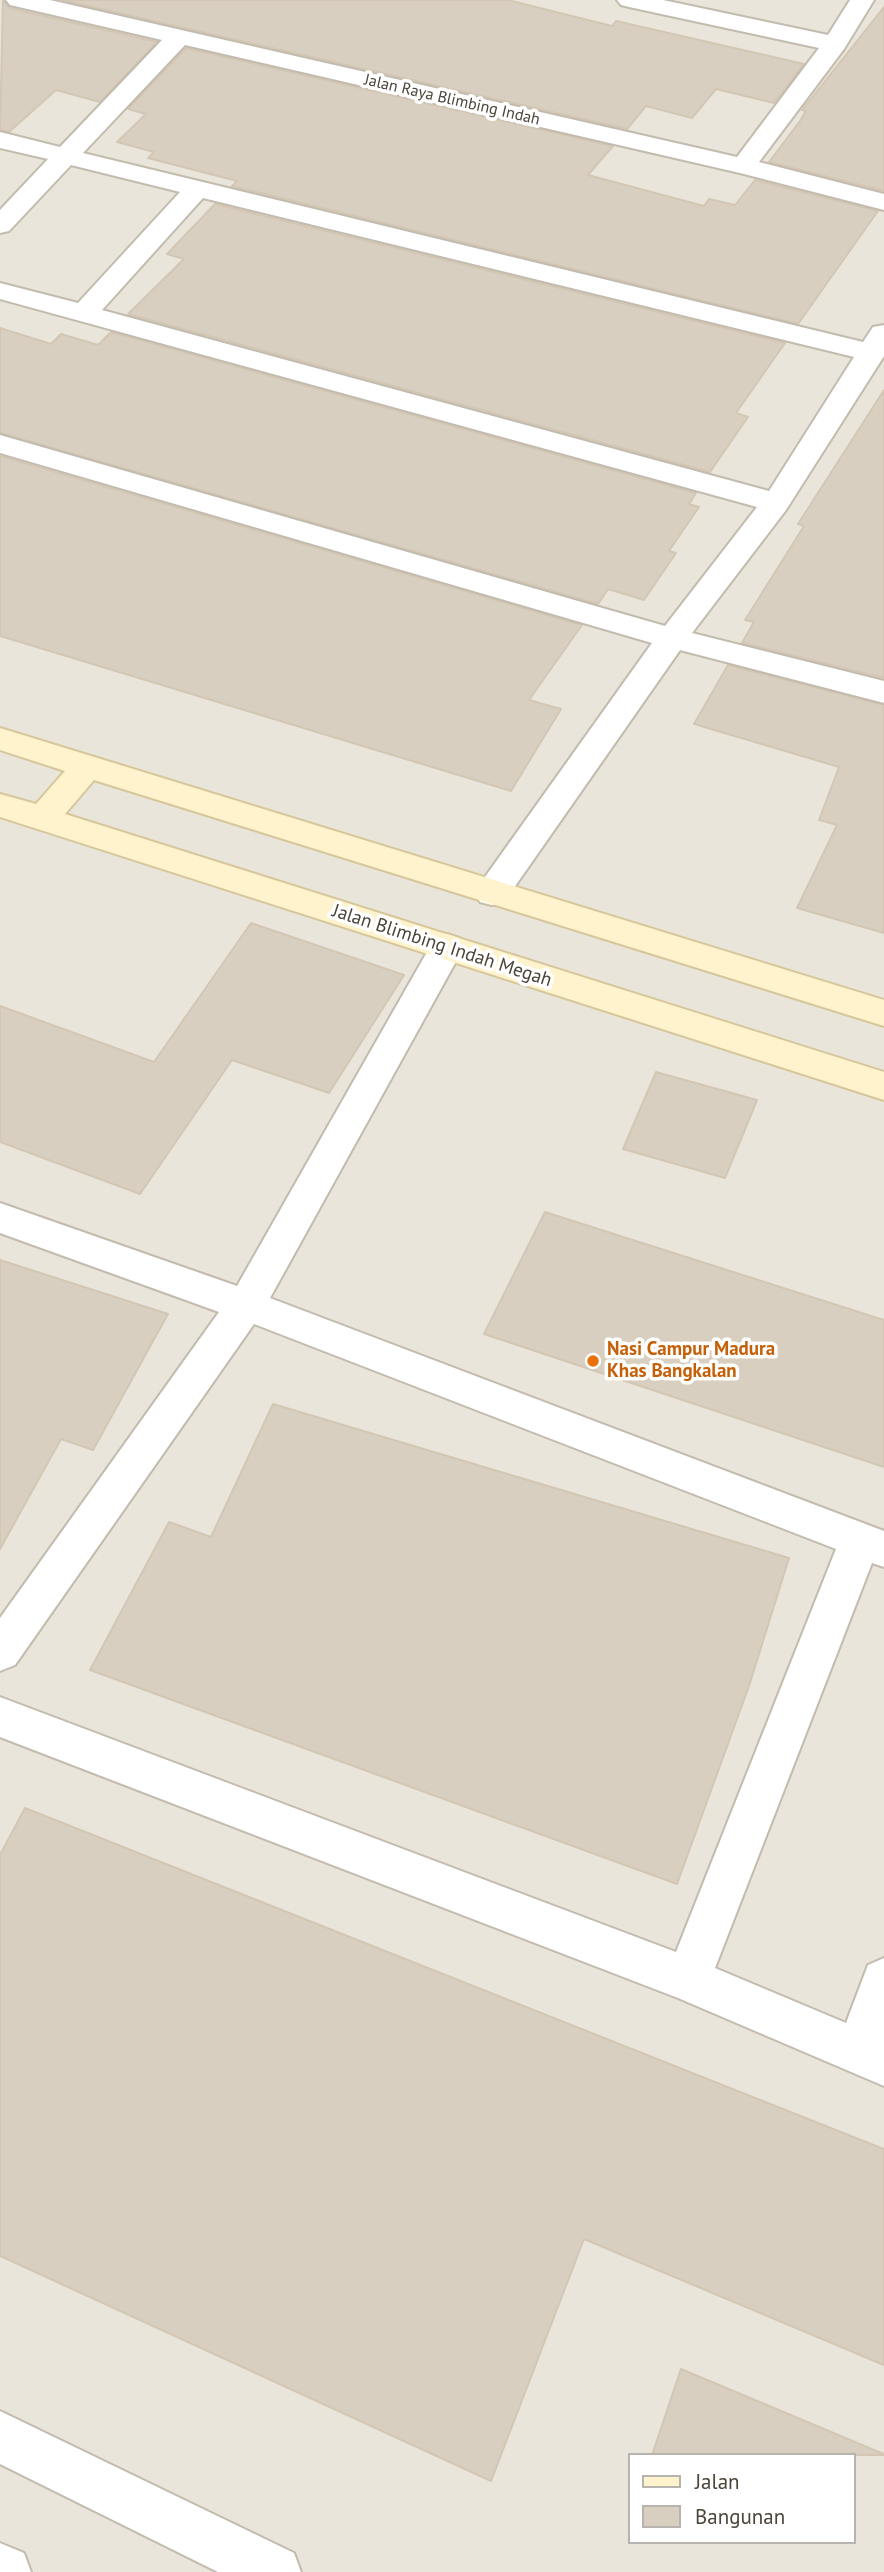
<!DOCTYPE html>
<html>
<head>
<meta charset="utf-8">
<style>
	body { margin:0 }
	#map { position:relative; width:884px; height:2572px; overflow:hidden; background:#f6f3ec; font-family:"PT Sans",sans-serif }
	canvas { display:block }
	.legend { position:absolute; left:628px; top:2453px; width:228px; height:91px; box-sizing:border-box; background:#fff; border:2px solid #b7b4b0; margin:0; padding:9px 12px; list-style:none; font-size:21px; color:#4b4439 }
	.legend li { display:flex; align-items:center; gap:14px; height:35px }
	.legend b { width:35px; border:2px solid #b7b4b0 }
</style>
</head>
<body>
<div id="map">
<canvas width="884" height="2572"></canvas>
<ul class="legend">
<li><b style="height:9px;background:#fff3cd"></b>Jalan</li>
<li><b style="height:19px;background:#d8cfc1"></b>Bangunan</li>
</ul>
</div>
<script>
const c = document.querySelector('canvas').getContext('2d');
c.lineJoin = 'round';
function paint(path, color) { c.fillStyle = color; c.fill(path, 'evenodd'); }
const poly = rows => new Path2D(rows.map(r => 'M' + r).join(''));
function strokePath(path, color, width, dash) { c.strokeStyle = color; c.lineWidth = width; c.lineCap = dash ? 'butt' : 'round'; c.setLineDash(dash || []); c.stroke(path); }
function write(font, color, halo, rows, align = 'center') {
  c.font = font + ' "PT Sans",sans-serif'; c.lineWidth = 7; c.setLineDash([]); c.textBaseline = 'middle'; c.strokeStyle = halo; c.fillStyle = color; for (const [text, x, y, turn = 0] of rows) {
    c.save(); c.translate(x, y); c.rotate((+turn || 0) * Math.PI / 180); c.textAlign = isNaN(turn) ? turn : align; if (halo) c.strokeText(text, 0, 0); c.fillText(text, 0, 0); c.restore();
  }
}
const residential = poly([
	[0,0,884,0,884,2572,0,2572],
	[630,2455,854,2455,854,2542,630,2542]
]);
const building = poly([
	[3,0,9,8,157,42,100,102,56,90,9,132,0,130,3,0],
	[62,0,508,0,612,26,616,21,804,64,774,103,716,89,692,118,646,106,627,129,62,0],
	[884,7,884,191,769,162,800,121,806,111,802,110,884,7],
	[186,48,613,146,588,175,704,206,709,199,735,205,755,180,878,211,798,324,232,186,237,181,148,158,154,152,117,142,146,114,128,109,186,48],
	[215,204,785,343,736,413,748,417,710,472,128,314,184,259,167,254,215,204],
	[0,328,51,344,61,334,98,345,111,332,696,493,689,504,699,507,669,551,676,553,644,600,608,589,598,604,0,433,0,328],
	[884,390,884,678,742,643,754,622,745,620,804,526,798,524,884,390],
	[0,456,582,625,529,700,561,709,511,791,0,636,0,456],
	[728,665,884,705,884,933,797,908,837,825,819,820,839,767,694,724,728,665],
	[251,923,404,975,329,1093,232,1060,140,1194,0,1142,0,1006,154,1062,251,923],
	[656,1072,757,1100,725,1178,623,1149,656,1072],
	[545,1212,884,1320,884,1467,484,1334,545,1212],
	[0,1260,168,1314,93,1450,61,1439,0,1549,0,1260],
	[273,1404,789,1558,749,1686,677,1884,90,1670,169,1522,211,1537,273,1404],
	[25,1808,884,2149,884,2365,584,2239,491,2481,0,2256,0,1855,25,1808],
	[681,2369,884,2454,884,2455,652,2455,681,2369]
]);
const street = poly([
	[6,0,50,0,737,157,819,48,629,7,621,5,617,0,663,0,828,35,850,0,874,0,844,49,759,162,884,194,884,210,740,173,185,45,83,153,863,342,873,327,884,325,884,356,786,510,692,633,884,681,884,703,680,650,504,902,492,905,480,902,475,893,480,884,652,643,0,453,0,435,665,626,757,507,0,299,0,283,78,303,180,192,71,165,9,231,0,233,0,210,48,159,0,148,0,132,60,147,162,40,10,5,6,0],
	[203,198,854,357,769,491,102,310,203,198],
	[447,934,459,938,464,947,270,1298,884,1531,884,1567,872,1563,715,1968,846,2023,868,1965,884,1958,884,2086,678,1998,0,1737,0,1697,676,1952,836,1549,254,1324,15,1665,0,1671,0,1618,219,1312,0,1233,0,1203,237,1286,435,938,447,934],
	[0,2411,294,2553,301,2572,218,2572,0,2464,0,2411],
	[0,2543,24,2553,31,2572,0,2572,0,2543]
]);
const secondary = poly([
	[0,728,884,1000,884,1026,94,780,65,814,884,1072,884,1100,0,817,0,794,36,804,65,771,0,750,0,728]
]);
const markers = [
	[593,1361,7,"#e8710a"]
];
const farStreetnames = [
	["Jalan Raya Blimbing Indah",452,100,13]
];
const streetNames = [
	["Jalan Blimbing Indah Megah",442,946,18]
];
const foodNames = [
	["Nasi Campur Madura",607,1350],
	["Khas Bangkalan",607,1372]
];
paint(residential, '#eae5da');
paint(building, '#d8cfc1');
strokePath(building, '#d3c7b4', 2);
strokePath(street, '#c2bbae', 4);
strokePath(secondary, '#d6c79b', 4);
paint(street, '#fff');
paint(secondary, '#fff3cd');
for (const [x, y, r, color] of markers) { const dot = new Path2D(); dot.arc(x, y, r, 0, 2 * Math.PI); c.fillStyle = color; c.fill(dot); strokePath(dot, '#fff', 2.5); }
write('16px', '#4b4439', '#fff', farStreetnames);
write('19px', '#4b4439', '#fff', streetNames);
write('bold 19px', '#c56008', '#fff', foodNames, 'left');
</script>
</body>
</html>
